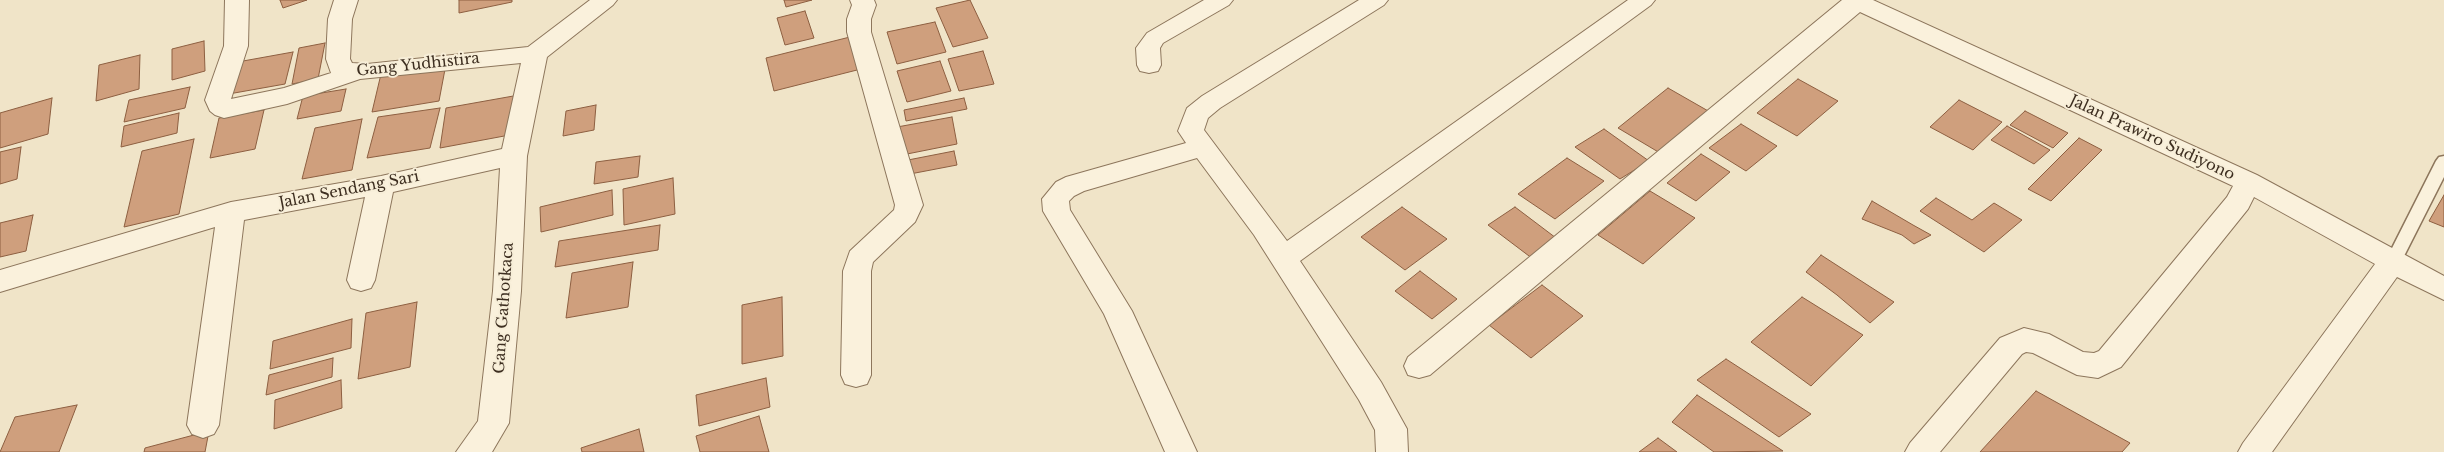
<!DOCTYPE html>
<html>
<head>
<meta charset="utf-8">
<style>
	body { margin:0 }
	canvas { display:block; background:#f0e4c8 }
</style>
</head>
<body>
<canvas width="2444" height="452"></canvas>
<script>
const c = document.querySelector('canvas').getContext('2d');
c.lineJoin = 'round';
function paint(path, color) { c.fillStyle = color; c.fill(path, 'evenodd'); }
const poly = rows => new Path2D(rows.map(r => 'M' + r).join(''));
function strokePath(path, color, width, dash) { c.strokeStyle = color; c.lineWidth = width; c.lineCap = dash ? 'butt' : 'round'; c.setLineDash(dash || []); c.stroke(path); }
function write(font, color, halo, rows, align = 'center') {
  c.font = font + ' "Libre Baskerville",serif'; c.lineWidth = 4; c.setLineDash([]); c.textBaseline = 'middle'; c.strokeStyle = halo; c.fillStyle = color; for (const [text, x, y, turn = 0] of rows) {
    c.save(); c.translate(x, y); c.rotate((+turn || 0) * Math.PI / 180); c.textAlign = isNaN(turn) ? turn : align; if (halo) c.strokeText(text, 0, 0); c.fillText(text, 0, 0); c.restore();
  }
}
const building = poly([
	[280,0,307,0,283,8,280,0],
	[459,0,512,0,512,2,459,13,459,0],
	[784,0,812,0,786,7,784,0],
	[970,0,988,38,953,47,936,8,970,0],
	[805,11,814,38,785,45,777,18,805,11],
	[935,22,946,52,897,64,887,32,935,22],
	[850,37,861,69,774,91,766,58,850,37],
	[204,41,205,71,172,80,172,49,204,41],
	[325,43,318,79,292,84,299,48,325,43],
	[983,51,994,84,959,91,948,59,983,51],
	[293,52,285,84,223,95,232,63,293,52],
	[140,55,139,89,96,101,99,65,140,55],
	[940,61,951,91,907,102,897,71,940,61],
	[446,64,439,101,372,112,381,74,446,64],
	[1798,79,1838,101,1797,136,1757,113,1798,79],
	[190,87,185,108,124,122,129,100,190,87],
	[1668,88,1710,112,1660,153,1618,128,1668,88],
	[346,89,341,111,297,119,303,96,346,89],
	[519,95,515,134,440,148,446,108,519,95],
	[52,98,48,134,0,148,0,113,52,98],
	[964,98,967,109,906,121,904,110,964,98],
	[1959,100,2002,122,1973,150,1930,127,1959,100],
	[596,105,594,130,563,136,566,111,596,105],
	[440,108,430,148,367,158,378,117,440,108],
	[264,110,255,149,210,158,219,118,264,110],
	[2025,111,2068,133,2053,148,2010,125,2025,111],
	[179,113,177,133,121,147,124,126,179,113],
	[952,117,957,144,902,155,897,127,952,117],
	[362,119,352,170,302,179,315,128,362,119],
	[1741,124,1777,146,1746,171,1709,148,1741,124],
	[2007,126,2050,150,2034,164,1991,140,2007,126],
	[1604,129,1649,161,1620,179,1575,147,1604,129],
	[2079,138,2102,150,2051,201,2028,189,2079,138],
	[194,139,179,214,124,227,142,151,194,139],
	[21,147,17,179,0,184,0,152,21,147],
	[954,151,957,165,910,174,908,160,954,151],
	[1701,154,1730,172,1696,201,1667,183,1701,154],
	[640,156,638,177,594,184,596,162,640,156],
	[1567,158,1604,181,1555,219,1518,194,1567,158],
	[673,178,675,214,624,225,623,189,673,178],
	[612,190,613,215,541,232,540,207,612,190],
	[1650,191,1695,218,1643,264,1598,235,1650,191],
	[2444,195,2444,227,2429,221,2444,195],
	[1936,198,1972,220,1994,203,2022,220,1984,252,1920,211,1936,198],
	[1872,201,1913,225,1931,235,1914,244,1902,235,1862,219,1872,201],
	[1402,207,1447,239,1405,270,1361,237,1402,207],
	[1515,207,1560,241,1533,259,1488,225,1515,207],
	[33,215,26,251,0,257,0,223,33,215],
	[660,225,658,250,555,267,559,241,660,225],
	[1821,255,1869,286,1894,302,1870,323,1837,295,1806,272,1821,255],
	[633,262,628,307,566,318,572,273,633,262],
	[1420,271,1457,299,1432,319,1395,291,1420,271],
	[1542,285,1583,316,1531,358,1489,325,1542,285],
	[782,297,783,356,742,364,742,305,782,297],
	[1802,297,1863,335,1811,386,1751,342,1802,297],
	[417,302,410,367,358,379,366,313,417,302],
	[352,319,351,348,270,369,273,341,352,319],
	[333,358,332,377,266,395,269,375,333,358],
	[1726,359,1811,414,1779,437,1697,380,1726,359],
	[766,378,770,407,699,426,696,395,766,378],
	[341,380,342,408,274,429,275,400,341,380],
	[2036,391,2130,443,2122,452,1980,452,2036,391],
	[1697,395,1783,451,1714,452,1672,422,1697,395],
	[77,405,59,452,0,452,15,417,77,405],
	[759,416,769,452,700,452,696,436,759,416],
	[639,429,644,452,582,452,581,448,639,429],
	[209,431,205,452,144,452,145,448,209,431],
	[1658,438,1677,452,1639,452,1658,438]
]);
const lane = poly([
	[2444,156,2444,177,2402,260,2400,264,2394,266,2388,264,2386,260,2436,161,2439,157,2444,156]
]);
const street = poly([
	[225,0,249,0,248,46,231,99,284,88,331,73,326,59,328,19,334,0,358,0,352,19,350,59,352,63,367,64,528,47,590,0,617,0,613,5,547,57,527,156,521,291,509,423,492,452,456,452,478,421,493,291,500,168,393,192,375,280,371,288,361,291,351,288,347,280,365,197,244,220,219,425,214,434,203,438,192,434,187,425,215,227,0,292,0,270,231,202,381,176,502,149,521,63,360,79,287,104,224,118,215,115,210,111,205,100,224,46,225,0],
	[850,0,874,0,876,5,871,19,871,32,923,205,915,222,873,262,871,271,871,375,867,384,856,387,845,384,841,375,843,271,850,251,894,210,895,205,847,32,847,19,852,5,850,0],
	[1204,0,1233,0,1229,5,1163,43,1160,48,1161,65,1158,71,1149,73,1140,71,1137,65,1136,48,1147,33,1204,0],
	[1359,0,1388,0,1384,5,1220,108,1208,118,1204,130,1287,241,1628,0,1655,0,1651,5,1300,261,1381,382,1402,420,1407,429,1408,452,1376,452,1375,430,1359,400,1254,235,1197,158,1084,191,1074,196,1069,201,1070,210,1132,311,1197,452,1165,452,1104,314,1043,211,1042,199,1056,182,1066,177,1186,143,1178,131,1187,108,1202,96,1359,0],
	[1842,0,1873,0,2257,175,2444,276,2444,300,2397,277,2272,452,2238,452,2243,443,2375,264,2254,197,2248,209,2121,367,2098,378,2077,375,2033,353,2026,352,2022,354,1940,452,1905,452,1910,443,2000,338,2024,328,2049,334,2083,352,2094,353,2099,351,2227,197,2233,186,1860,12,1430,375,1419,378,1408,375,1404,366,1408,357,1842,0]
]);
const streetNames = [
	["Gang Yudhistira",418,65,-6],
	["Jalan Prawiro Sudiyono",2152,138,25],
	["Jalan Sendang Sari",349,190,-11],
	["Gang Gathotkaca",504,308,-86]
];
paint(building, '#cf9f7d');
strokePath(building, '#8d5f41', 1);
strokePath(lane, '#8d765c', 3);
strokePath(street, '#8d765c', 2);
paint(lane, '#faf1dc');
paint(street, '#faf1dc');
write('15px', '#3d2e20', '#f7eed8', streetNames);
</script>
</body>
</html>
